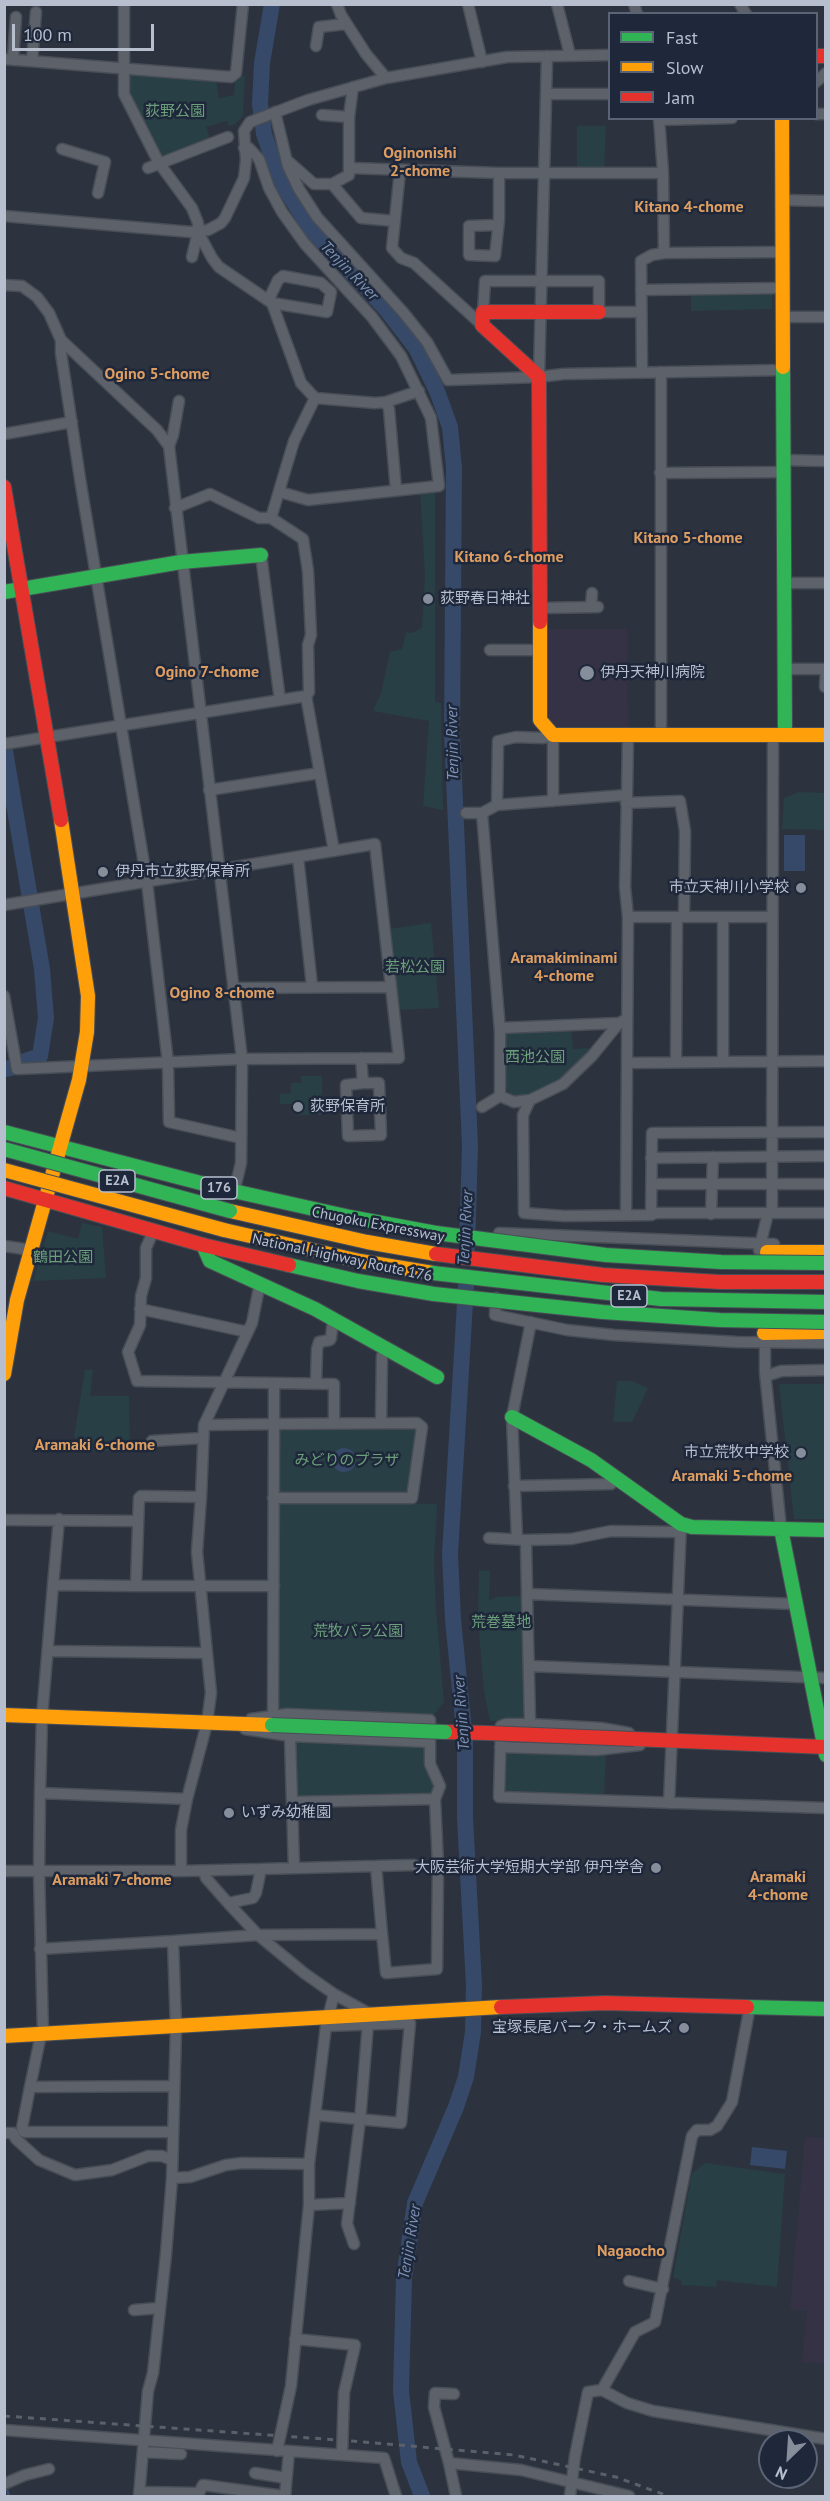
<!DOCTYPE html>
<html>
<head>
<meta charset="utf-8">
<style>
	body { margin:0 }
	#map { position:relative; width:830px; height:2501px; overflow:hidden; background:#2c333e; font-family:"PT Sans",sans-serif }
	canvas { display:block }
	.frame { position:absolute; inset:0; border:6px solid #b7bfce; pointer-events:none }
	.legend { position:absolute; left:608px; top:12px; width:210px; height:108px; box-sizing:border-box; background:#1e283a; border:2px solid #5b6475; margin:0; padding:8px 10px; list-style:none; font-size:18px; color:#b7bfce }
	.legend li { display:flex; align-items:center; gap:12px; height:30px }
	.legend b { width:30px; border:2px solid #5b6475 }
	.north { position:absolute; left:758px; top:2429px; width:60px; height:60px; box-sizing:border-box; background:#1e283a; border:2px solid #5b6475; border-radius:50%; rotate:205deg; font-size:16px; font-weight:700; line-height:24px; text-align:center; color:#b7bfce }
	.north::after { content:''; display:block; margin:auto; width:21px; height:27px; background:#868e9c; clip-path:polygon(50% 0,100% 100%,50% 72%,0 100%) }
	.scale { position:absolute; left:12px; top:24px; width:142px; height:27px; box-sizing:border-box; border:3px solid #b7bfce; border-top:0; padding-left:8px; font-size:18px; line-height:21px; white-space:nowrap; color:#b7bfce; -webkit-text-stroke:4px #1e283a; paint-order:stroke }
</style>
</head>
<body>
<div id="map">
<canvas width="830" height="2501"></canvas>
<div class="frame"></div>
<ul class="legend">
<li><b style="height:8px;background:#30b455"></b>Fast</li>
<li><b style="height:8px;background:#ff9f0a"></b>Slow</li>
<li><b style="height:8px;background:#e5322d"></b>Jam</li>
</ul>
<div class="north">N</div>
<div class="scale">100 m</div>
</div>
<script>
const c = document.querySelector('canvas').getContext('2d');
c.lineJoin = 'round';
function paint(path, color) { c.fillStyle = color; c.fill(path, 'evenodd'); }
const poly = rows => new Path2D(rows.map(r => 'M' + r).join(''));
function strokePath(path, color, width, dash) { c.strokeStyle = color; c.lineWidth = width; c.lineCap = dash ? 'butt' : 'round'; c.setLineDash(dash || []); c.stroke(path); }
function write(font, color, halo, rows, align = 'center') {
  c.font = font + ' "PT Sans","Noto Sans JP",sans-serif'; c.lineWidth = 5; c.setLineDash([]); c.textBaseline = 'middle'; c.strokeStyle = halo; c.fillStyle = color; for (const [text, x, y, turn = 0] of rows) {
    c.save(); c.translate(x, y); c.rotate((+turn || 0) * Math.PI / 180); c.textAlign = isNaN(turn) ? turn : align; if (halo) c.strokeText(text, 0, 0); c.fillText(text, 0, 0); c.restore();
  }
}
const medical = poly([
	[547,629,627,629,628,727,561,729,554,725,547,717],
	[805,2137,825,2138,825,2364,802,2362,807,2311,790,2309]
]);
const green = poly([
	[130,74,216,80,219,98,234,95,235,81,240,76,245,76,243,116,235,124,229,126,227,121,206,127,211,142,161,157,127,94,128,77],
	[577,126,606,126,604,171,577,171],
	[691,292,772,292,772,309,691,311],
	[431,489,435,492,435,702,441,703,443,810,423,806,429,721,373,711,381,693,390,652,402,649,406,632,411,633,422,628,425,574,420,490],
	[799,792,825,793,825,830,782,829,784,798],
	[431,923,439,1008,398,1010,389,929],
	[571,1026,573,1049,591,1048,572,1072,562,1080,518,1099,511,1097,503,1081,503,1029],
	[301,1076,322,1076,322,1115,300,1115,300,1104,280,1104,280,1094,291,1093,291,1083,301,1083],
	[82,1223,102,1227,106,1278,33,1281,48,1231,78,1239],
	[85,1370,93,1370,90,1396,129,1396,130,1450,79,1452,79,1441,74,1437],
	[617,1381,632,1381,648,1388,632,1422,613,1422],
	[779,1384,825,1384,825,1519,794,1519],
	[281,1427,414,1427,418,1432,409,1494,279,1495,277,1430],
	[282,1501,437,1504,434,1562,436,1611,444,1702,433,1716,281,1710,278,1707,279,1504],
	[479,1570,490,1571,489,1601,496,1597,523,1596,526,1718,524,1721,490,1721,484,1692,478,1621],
	[296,1740,423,1744,428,1748,438,1786,434,1795,299,1799,296,1796,294,1744],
	[505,1750,606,1753,604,1796,504,1793],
	[705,2163,785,2174,777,2287,717,2280,716,2287,681,2285,682,2281,673,2277,692,2173]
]);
const water = poly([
	[784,835,805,835,805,871,784,871],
	'332 1460a12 12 0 1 1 24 0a12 12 0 1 1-24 0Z',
	[752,2147,787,2151,785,2169,750,2165]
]);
const stream = poly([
	[6,2487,9,2496]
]);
const river = poly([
	[272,4,262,63,260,104,264,134,274,163,283,185,312,231,386,309,416,348,437,391,450,427,454,468,452,733,470,1146,467,1248],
	[4,745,42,969,46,1018,40,1056,22,1062],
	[4,1069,11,1068],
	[422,2496,409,2462,401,2391,404,2278,415,2203,456,2107,466,2077,473,2032,474,1985,465,1818,465,1740,453,1620,450,1554,466,1286]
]);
const street = poly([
	[124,4,124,94,159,163,192,208,198,223,198,232,192,257],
	[337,4,341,15,366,54,386,78],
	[468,4,482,62],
	[557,4,570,55],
	[634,4,637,14],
	[740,4,746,14],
	[316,46,319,27,346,24],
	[4,59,231,77,236,73,243,4],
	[13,60,16,17],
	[32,61,36,12],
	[816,82,826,73],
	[546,94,610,94],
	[275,112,288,166,299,189,317,217,403,312,427,342,448,380,539,377,563,374,783,370],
	[816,114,826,114],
	[322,115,349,117],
	[659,118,663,173],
	[659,120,732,118],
	[244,148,249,148,259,159,269,188,282,212,305,244,372,317,401,356,431,418,439,486,308,500,280,492],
	[62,149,105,162,98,193],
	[288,161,314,184,332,184,349,175,349,117,353,87],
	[148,168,228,137],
	[350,168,499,173,663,173,664,253],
	[400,171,392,248,401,258,414,263,482,325],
	[332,184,361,218,395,221],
	[782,200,826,201],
	[4,216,191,232,208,230,221,223,225,218,244,178,246,160,244,131,250,122,308,100,386,78,507,57,610,55],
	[497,225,469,226,469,255,495,256,499,220,499,173],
	[198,232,212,258,219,267,272,303,301,383,315,398,375,403,386,402,419,391],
	[4,285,22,286,37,297,49,313,61,340,157,430,169,446,242,1059,241,1163,234,1192],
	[641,290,782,288],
	[269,299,278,280,283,276,321,283,331,292,327,312,272,303],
	[483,312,485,281,599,281,599,312,640,312],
	[782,317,826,317],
	[61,340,61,353,81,485,147,882,168,1063,169,1122,241,1138],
	[642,373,641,261,652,255,664,253,782,252],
	[539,377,547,56],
	[386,402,389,409,396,490],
	[4,434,72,422],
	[169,446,173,435,179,401],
	[783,460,826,461],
	[660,473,783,472],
	[175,508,210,494,259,518,271,518,294,441,315,398],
	[271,518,303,539,308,571,311,635,308,645,309,692,306,696],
	[261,555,280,700],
	[784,583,826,583],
	[591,607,592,593],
	[539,608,598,607],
	[490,650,539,650],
	[784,669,826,669,825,687],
	[661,735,661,372],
	[4,744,306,696,334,851],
	[209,790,320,773],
	[627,795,628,736],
	[626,803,680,801,685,831,684,917],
	[497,805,627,795,625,887,628,917,723,917],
	[466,813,482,813,497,805,498,741,516,737,543,738,553,735,553,801],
	[482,813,500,1031,500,1096,514,1102,521,1101,530,1100,563,1084,592,1056,619,1023,627,1019],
	[298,857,312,986],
	[4,905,375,844,399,1058,242,1059,17,1069,4,996],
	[628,917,627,1063,723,1062,723,917,772,917],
	[233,988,391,987],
	[500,1028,619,1023],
	[361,1058,363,1083,379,1083,381,1135,348,1136,346,1085,363,1083],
	[676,1062,677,917],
	[723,1062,826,1061],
	[530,1100,523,1115,524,1213,564,1216,651,1215,656,1213,826,1213],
	[482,1107,500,1096],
	[651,1158,826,1156],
	[652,1184,826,1184],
	[772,1213,773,735],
	[711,1214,713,1157],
	[626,1215,627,1063],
	[651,1215,652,1133,826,1132],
	[153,1232,146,1248,146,1278,141,1296,140,1325,128,1352,137,1381,274,1383,274,1424,417,1423,422,1427,412,1498,273,1498],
	[499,1233,774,1244],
	[4,1246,31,1250],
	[759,1250,768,1213],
	[260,1283,252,1323,204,1425,201,1497,141,1496,139,1498,136,1586,274,1586],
	[496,1298,495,1315,567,1330,614,1335,737,1342,826,1343],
	[140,1309,248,1332],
	[765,1343,765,1372,781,1529],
	[766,1376,781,1371,826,1370],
	[316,1382,317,1349,319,1342,330,1340,331,1338,333,1319],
	[274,1383,334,1384,334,1423],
	[381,1423,382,1356,386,1349],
	[204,1425,274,1424,273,1715],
	[152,1441,203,1438],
	[514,1486,611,1484,616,1477],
	[59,1519,53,1585,136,1586],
	[4,1520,138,1521],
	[489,1538,526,1540,527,1594,796,1604],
	[517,1539,512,1417,531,1322],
	[526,1540,571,1539,611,1531,680,1532],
	[53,1585,42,1717,40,1793,187,1799,207,1723,211,1693,207,1653],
	[527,1594,530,1724],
	[48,1651,207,1653,197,1552,201,1497],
	[529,1666,826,1678],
	[251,1719,287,1714,430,1720,430,1764,440,1786,435,1799,438,1865,437,1969,386,1973,382,1934],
	[245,1729,290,1736,292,1802,435,1799],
	[629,1733,601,1728,530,1724,506,1724,501,1726,499,1797,826,1808],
	[290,1736,430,1742],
	[500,1747,596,1750,640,1745],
	[40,1793,39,1870,43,2033,40,2039,30,2087,173,2086],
	[292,1802,294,1868],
	[669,1803,681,1524],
	[4,1871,181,1871,261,1869],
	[181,1871,181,1830,187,1799],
	[204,1871,206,1878,228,1903,253,1898,256,1893,261,1869,414,1865],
	[228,1903,258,1935,304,1973,334,1994,370,2014],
	[40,1949,173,1941],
	[334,1994,326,2026,309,2164,242,2163,226,2165,190,2177,172,2178,176,2027,173,1941,258,1935,382,1934,376,1866],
	[30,2087,22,2128,24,2132,173,2132],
	[315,2115,401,2123,410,2023,326,2026],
	[4,2133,13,2133,16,2139,39,2160,75,2175,112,2170,148,2156,162,2156,172,2160],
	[309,2205,350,2203],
	[354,2244,347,2224,360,2120,368,2024],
	[629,2281,663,2289],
	[134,2310,159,2308],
	[295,2339,355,2345,344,2393,342,2455],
	[602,2390,627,2403,653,2411,826,2439],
	[454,2394,435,2393,434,2407,449,2463,456,2496],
	[4,2430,384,2458,396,2496],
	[277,2451,291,2386,309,2205,309,2164],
	[143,2452,181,2454],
	[449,2463,521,2470,629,2496],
	[255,2473,286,2478],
	[4,2484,25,2475,49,2469],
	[139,2492,199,2493,203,2485,284,2496],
	[139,2496,148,2391,153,2373,166,2254,172,2178],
	[285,2496,289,2452],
	[570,2496,575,2456,588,2392,602,2390,635,2332,655,2322,692,2136,697,2130,710,2130,717,2126,732,2102,750,2006]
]);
const fast = poly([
	[783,367,785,735],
	[4,592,181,562,261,555],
	[4,1132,220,1188,350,1217,436,1233],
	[203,1245,210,1261,315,1309,437,1377],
	[289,1265,358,1281,434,1294],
	[512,1417,591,1460,681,1524,692,1527,826,1530],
	[781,1529,826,1755],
	[747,2007,826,2009]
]);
const slow = poly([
	[782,118,783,367],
	[540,622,540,720,553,735,826,735],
	[230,1211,367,1242,436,1254],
	[224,1230,360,1261,433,1273],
	[767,1252,826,1252],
	[764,1333,826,1332],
	[4,1374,17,1300,79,1080,87,1032,88,996,61,820],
	[4,1715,272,1725],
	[4,2036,501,2007]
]);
const jam = poly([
	[816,56,826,56],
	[4,487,61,820],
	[540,622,539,377,482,325,483,312,599,312],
	[4,1188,203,1245,289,1265],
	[445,1732,487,1733],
	[634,1739,826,1747],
	[501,2007,605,2003,747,2007]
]);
const rail = poly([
	[4,2416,352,2441,514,2455,616,2477,668,2496]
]);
const fastBridge = poly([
	[4,1149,230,1211],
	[436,1233,606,1255,721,1262,826,1263],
	[433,1273,661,1299,826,1302],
	[434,1294,603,1312,720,1320,826,1322],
	[272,1725,445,1732]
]);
const slowBridge = poly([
	[4,1170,224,1230]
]);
const jamBridge = poly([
	[436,1254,603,1275,720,1282,826,1282],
	[487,1733,634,1739]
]);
const markers = [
	[428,599,6,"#868e9c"],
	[587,673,8,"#868e9c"],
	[103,872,6,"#868e9c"],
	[801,888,6,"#868e9c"],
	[298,1107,6,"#868e9c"],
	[801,1453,6,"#868e9c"],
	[229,1813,6,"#868e9c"],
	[656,1868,6,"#868e9c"],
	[684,2028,6,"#868e9c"]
];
const shields = [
	[117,1181,36],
	[219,1188,36],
	[629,1296,36]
];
const shieldNames = [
	["E2A",117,1181],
	["176",219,1188],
	["E2A",629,1296]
];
const parkNames = [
	["荻野公園",175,112],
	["若松公園",415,968],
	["西池公園",535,1058],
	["鶴田公園",63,1258],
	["みどりのプラザ",347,1461],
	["荒巻墓地",501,1623],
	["荒牧バラ公園",358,1632]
];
const poiNames = [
	["荻野春日神社",440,599],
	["伊丹天神川病院",600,673],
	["伊丹市立荻野保育所",115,872],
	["市立天神川小学校",789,888,"right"],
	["荻野保育所",310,1107],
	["市立荒牧中学校",789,1453,"right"],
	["いずみ幼稚園",241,1813],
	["大阪芸術大学短期大学部 伊丹学舎",644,1868,"right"],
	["宝塚長尾パーク・ホームズ",672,2028,"right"]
];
const streetNames = [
	["Chugoku Expressway",378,1225,11],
	["National Highway Route 176",342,1258,12]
];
const neighbourhoodNames = [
	["Oginonishi",420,153],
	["2-chome",420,171],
	["Kitano 4-chome",689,207],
	["Ogino 5-chome",157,374],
	["Kitano 5-chome",688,538],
	["Kitano 6-chome",509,557],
	["Ogino 7-chome",207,672],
	["Aramakiminami",564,958],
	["4-chome",564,976],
	["Ogino 8-chome",222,993],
	["Aramaki 6-chome",95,1445],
	["Aramaki 5-chome",732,1476],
	["Aramaki",778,1877],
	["4-chome",778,1895],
	["Aramaki 7-chome",112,1880],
	["Nagaocho",631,2251]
];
const waterNames = [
	["Tenjin River",349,271,46],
	["Tenjin River",453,743,-91],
	["Tenjin River",466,1228,-87],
	["Tenjin River",462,1713,-94],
	["Tenjin River",410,2242,-81]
];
paint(medical, '#343244');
paint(green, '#283f45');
paint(water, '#364969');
strokePath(stream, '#364969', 3);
strokePath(river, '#364969', 16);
strokePath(street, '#494e56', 13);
strokePath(fast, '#494e56', 16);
strokePath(slow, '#494e56', 16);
strokePath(jam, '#494e56', 16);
strokePath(street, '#5d616a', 10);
strokePath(fast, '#30b455', 14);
strokePath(slow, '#ff9f0a', 14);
strokePath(jam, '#e5322d', 14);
strokePath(rail, '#5b6069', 3, [6, 6]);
strokePath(fastBridge, '#494e56', 16, []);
strokePath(slowBridge, '#494e56', 16, []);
strokePath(jamBridge, '#494e56', 16, []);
strokePath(fastBridge, '#30b455', 14);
strokePath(slowBridge, '#ff9f0a', 14);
strokePath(jamBridge, '#e5322d', 14);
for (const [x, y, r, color] of markers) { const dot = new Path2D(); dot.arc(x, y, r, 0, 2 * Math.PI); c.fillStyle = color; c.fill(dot); strokePath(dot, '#1e283a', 2); }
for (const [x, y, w] of shields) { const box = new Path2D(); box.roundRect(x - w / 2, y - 11, w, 22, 4.5); c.fillStyle = '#1e283a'; c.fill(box); strokePath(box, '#b7bfce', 1.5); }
write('bold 14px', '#b7bfce', null, shieldNames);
write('15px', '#6ca07b', '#1e283a', parkNames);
write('15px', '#b7bfce', '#1e283a', poiNames, 'left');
write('15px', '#b7bfce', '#1e283a', streetNames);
write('bold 16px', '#df9e61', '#1e283a', neighbourhoodNames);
write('italic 16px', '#7c92b7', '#1e283a', waterNames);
</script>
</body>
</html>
